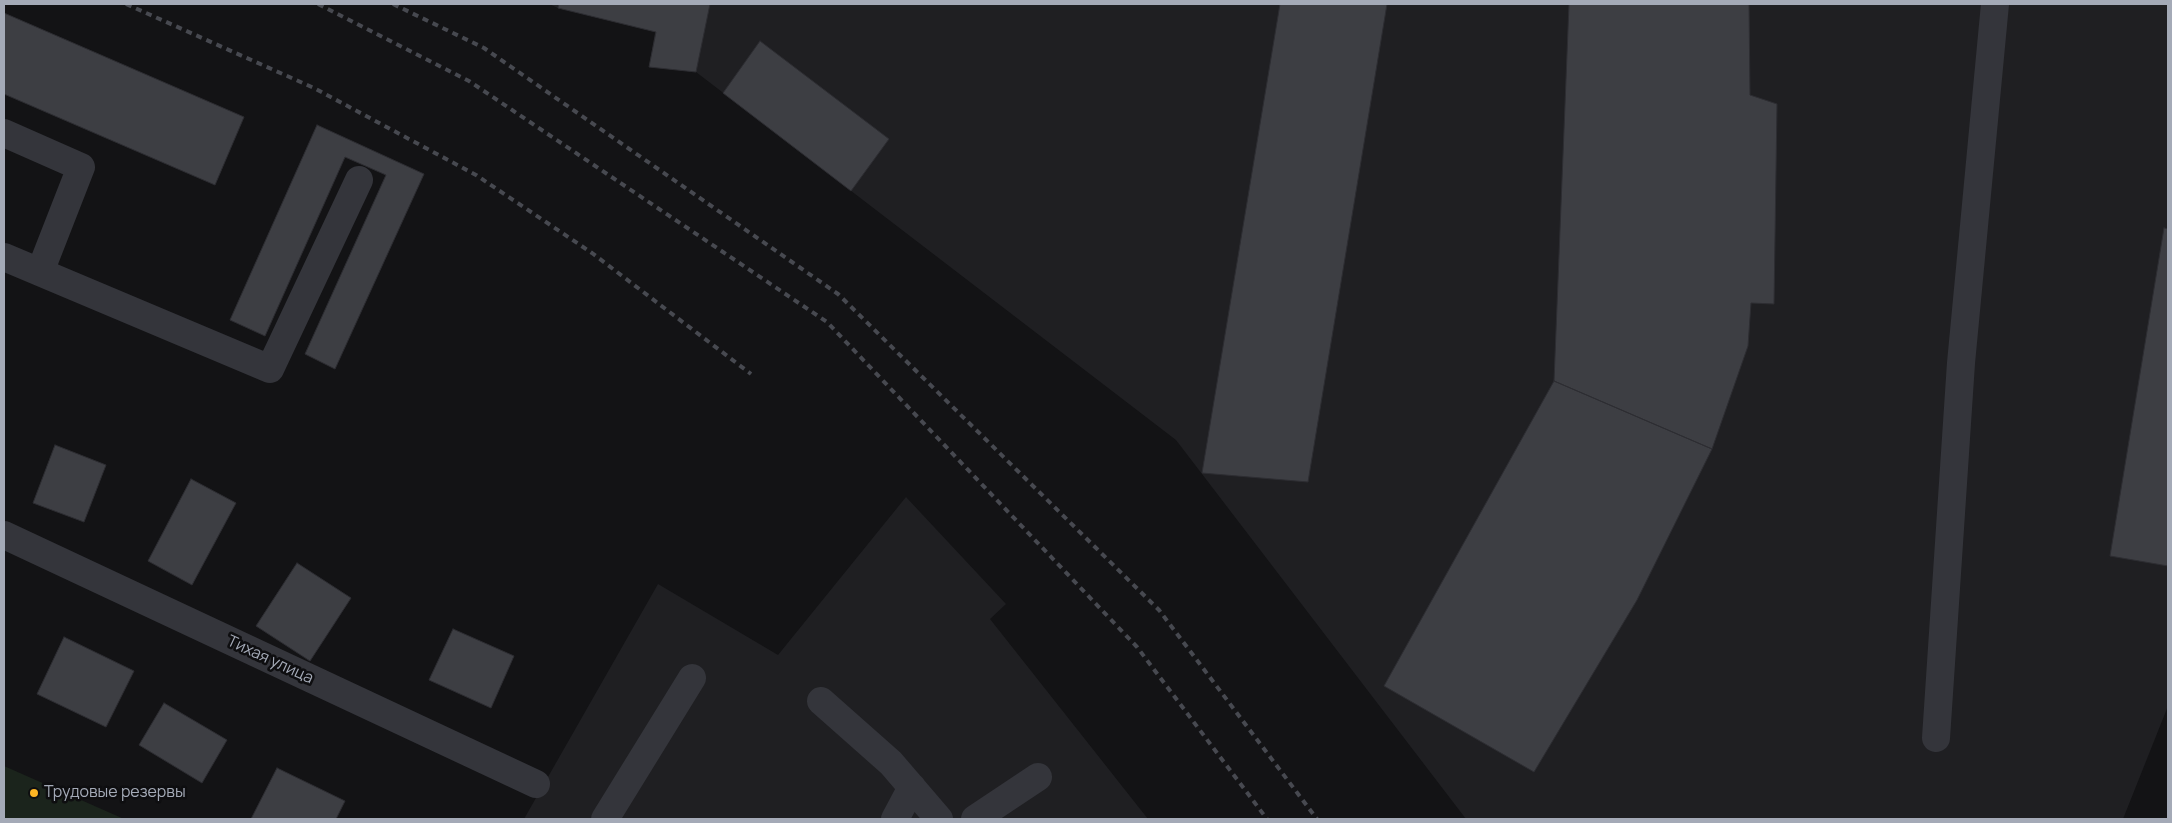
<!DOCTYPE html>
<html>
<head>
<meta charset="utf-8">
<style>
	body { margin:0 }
	#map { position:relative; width:2172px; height:823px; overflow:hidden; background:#131315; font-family:Manrope,sans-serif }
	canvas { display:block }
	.frame { position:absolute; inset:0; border:5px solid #a4aab7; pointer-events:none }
</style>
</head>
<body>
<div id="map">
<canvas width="2172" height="823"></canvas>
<div class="frame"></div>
</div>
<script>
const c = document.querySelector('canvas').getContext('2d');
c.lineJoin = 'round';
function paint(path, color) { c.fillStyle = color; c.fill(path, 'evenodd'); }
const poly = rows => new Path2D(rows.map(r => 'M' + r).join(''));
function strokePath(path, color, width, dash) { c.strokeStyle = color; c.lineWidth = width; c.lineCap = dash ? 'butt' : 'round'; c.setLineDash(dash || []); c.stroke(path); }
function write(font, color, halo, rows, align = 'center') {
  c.font = font + ' Manrope,sans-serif'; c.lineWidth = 5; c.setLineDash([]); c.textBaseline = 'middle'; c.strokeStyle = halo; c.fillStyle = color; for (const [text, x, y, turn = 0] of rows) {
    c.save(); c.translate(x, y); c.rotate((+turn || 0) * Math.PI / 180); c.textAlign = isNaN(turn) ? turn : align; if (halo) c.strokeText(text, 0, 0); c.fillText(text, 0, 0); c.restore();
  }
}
const built = poly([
	[549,4,2168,4,2168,706,2123,819,1466,819,1176,440,696,72,649,67,655,32,558,8],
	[906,497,1006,604,990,619,1148,819,524,819,658,584,778,655]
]);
const green = poly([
	[4,766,124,819,4,819]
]);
const building = poly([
	[559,4,710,4,696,72,649,67,656,32,558,8,559,4],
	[1280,4,1387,4,1308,482,1202,473,1280,4],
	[1569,4,1749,4,1750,95,1777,104,1774,304,1751,303,1748,346,1712,449,1554,381,1569,4],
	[4,13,244,117,215,185,4,94,4,13],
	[760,41,889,139,851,191,723,93,760,41],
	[317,125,424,174,335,369,305,354,386,175,345,157,265,336,230,320,317,125],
	[2164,228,2168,229,2168,566,2110,556,2164,228],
	[1554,381,1712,449,1637,600,1534,772,1384,686,1554,381],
	[55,445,106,465,84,522,33,503,55,445],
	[191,479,236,503,192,585,148,561,191,479],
	[297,563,351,598,310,661,256,626,297,563],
	[453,629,514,656,491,708,429,680,453,629],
	[64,637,134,671,106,727,37,694,64,637],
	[164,703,227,740,202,783,139,745,164,703],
	[277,768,345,801,336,819,251,819,277,768]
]);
const minor = poly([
	[4,133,81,167,40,272],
	[4,257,270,369,359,180],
	[4,535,536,784],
	[821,701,891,763,939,819],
	[1936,738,1961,363,1995,4],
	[605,819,692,678],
	[895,819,912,787],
	[975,819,1038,777]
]);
const rail = poly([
	[126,4,314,88,476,175,592,253,751,374],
	[318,4,469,81,827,322,1137,647,1267,819],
	[393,4,484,48,838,294,1159,610,1317,819]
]);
const markers = [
	[34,793,5,"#fdb524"]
];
const streetNames = [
	["Тихая улица",270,660,25]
];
const poiNames = [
	["Трудовые резервы",44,793]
];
paint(built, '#1f1f22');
paint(green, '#1b241c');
paint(building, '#3d3e43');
strokePath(building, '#2d2d32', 1);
strokePath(minor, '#34353b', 28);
strokePath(rail, '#474950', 4, [6, 5]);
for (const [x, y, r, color] of markers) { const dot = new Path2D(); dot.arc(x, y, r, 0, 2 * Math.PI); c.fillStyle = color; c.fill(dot); strokePath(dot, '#0e0e10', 2); }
write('16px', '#a4aab7', '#0e0e10', streetNames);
write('16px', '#a4aab7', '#0e0e10', poiNames, 'left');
</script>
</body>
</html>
